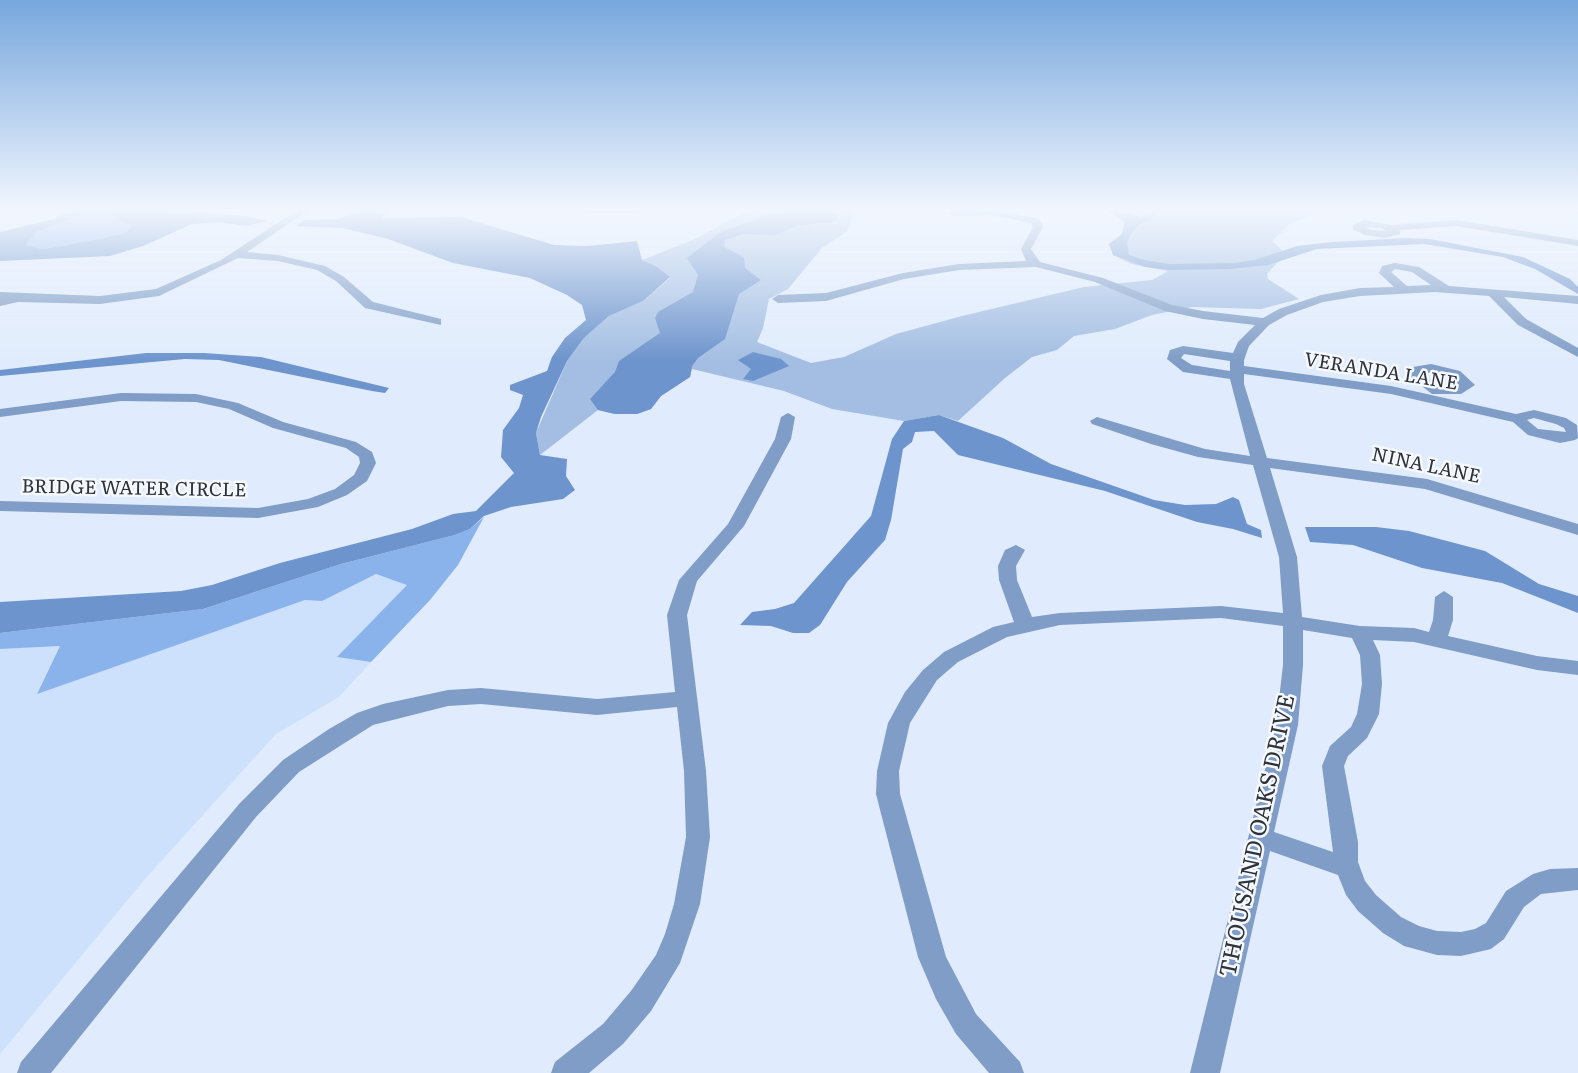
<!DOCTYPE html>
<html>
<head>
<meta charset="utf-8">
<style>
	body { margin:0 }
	canvas { display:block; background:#e0ecfd }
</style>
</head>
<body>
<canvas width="1578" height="1073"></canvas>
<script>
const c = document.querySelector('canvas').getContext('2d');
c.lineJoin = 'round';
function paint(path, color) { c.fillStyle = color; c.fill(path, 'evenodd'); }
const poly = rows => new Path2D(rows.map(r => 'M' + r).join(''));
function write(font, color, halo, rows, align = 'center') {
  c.font = font + ' Literata,serif'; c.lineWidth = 5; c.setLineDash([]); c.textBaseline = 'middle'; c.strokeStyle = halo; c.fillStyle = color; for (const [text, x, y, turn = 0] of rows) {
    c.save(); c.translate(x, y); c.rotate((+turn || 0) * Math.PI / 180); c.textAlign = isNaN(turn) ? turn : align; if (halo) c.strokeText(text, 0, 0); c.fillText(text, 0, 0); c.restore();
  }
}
const built = poly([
	[376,574,408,584,338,657,371,662,339,697,276,734,145,879,0,1054,0,649,60,646,37,693,305,600,322,601]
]);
const green = poly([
	[749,210,856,210,846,232,822,248,788,289,769,299,763,328,757,342,811,363,844,357,896,334,962,316,1084,287,1152,280,1168,271,1131,264,1113,255,1109,244,1122,234,1125,222,1106,210,1336,210,1311,215,1291,223,1272,241,1282,250,1278,262,1267,274,1268,279,1299,299,1261,309,1192,307,1152,315,1115,329,1074,336,1057,350,1032,357,1005,378,958,421,939,415,904,421,832,409,784,391,692,369,690,377,661,396,651,409,637,414,615,414,598,410,540,455,536,433,567,361,584,338,609,316,643,301,670,278,656,266,642,260,695,239]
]);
const forest = poly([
	[82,215,110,215,131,226,126,233,62,246,42,249,24,245,37,232],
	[484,517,458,565,430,600,371,662,337,657,407,585,376,574,322,601,305,600,37,694,60,646,0,649,0,633,203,609,341,564,455,535,470,529]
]);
const water = poly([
	[66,210,171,210,245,216,267,221,246,226,220,222,192,224,143,246,110,256,0,261,0,232,54,219],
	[82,215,110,215,131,226,126,233,62,246,42,249,25,245,37,232],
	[354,210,387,210,382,218,461,217,554,245,587,246,637,241,642,260,656,266,670,277,643,301,609,316,584,338,567,361,541,417,536,433,540,455,567,459,566,476,575,490,563,499,511,507,484,516,470,529,455,535,341,564,203,609,0,633,0,602,181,591,212,585,280,563,412,529,453,514,476,511,514,473,501,457,503,430,519,408,523,395,510,390,510,385,547,371,552,357,565,338,586,320,582,305,567,295,530,278,453,263,388,239,343,228,295,226,305,220,338,219],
	[781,210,831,210,839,216,833,222,796,226,776,235,744,234,725,240,724,247,744,257,745,268,761,280,739,294,725,339,698,358,692,366,690,377,661,396,651,409,637,414,615,414,598,410,590,399,615,372,619,361,660,333,655,318,658,312,693,292,698,275,687,258,719,233],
	[1106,210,1122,210,1140,218,1163,210,1154,215,1151,220,1140,224,1131,233,1127,243,1129,255,1144,260,1169,264,1235,263,1254,260,1297,246,1332,242,1406,238,1430,239,1523,257,1570,279,1578,287,1578,294,1535,269,1503,257,1424,244,1317,249,1268,265,1229,269,1170,270,1145,267,1113,255,1109,244,1122,234,1125,222],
	[753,352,781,359,789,366,753,381,743,379,751,369,738,360],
	[146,353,204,353,261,357,389,388,385,393,372,391,219,360,185,359,0,376,0,370],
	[939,415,1003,438,1051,464,1154,500,1185,505,1216,504,1233,497,1239,500,1247,524,1261,530,1262,538,1233,529,1197,522,1105,491,958,455,934,431,915,432,912,442,903,449,891,520,885,540,847,582,820,625,809,633,793,633,771,626,740,625,752,612,775,609,794,603,871,516,892,439,904,421],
	[1305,527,1376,527,1409,531,1485,551,1539,584,1578,596,1578,613,1502,583,1422,568,1353,545,1310,542]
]);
const minor = poly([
	[297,210,309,210,247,252,278,255,325,266,344,277,373,302,441,319,441,325,365,308,336,281,317,270,278,261,238,258,159,296,100,304,18,302,0,306,0,292,100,296,156,289,221,260,297,210],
	[582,210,641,210,636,213,587,213,582,210],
	[952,210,997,210,1039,219,1043,227,1031,249,1040,262,1103,278,1172,305,1203,311,1263,318,1279,309,1321,295,1360,288,1394,287,1379,273,1382,266,1395,263,1419,267,1449,286,1578,296,1578,304,1504,297,1526,319,1578,348,1578,357,1518,325,1489,296,1435,292,1360,296,1323,302,1287,315,1269,325,1249,346,1244,360,1244,366,1391,386,1516,414,1534,410,1566,418,1577,425,1578,438,1575,440,1560,443,1528,435,1513,422,1391,394,1244,374,1244,384,1267,458,1427,479,1578,524,1578,535,1425,489,1270,468,1297,557,1302,617,1360,626,1414,628,1429,632,1433,620,1435,597,1444,591,1453,597,1453,620,1448,636,1537,656,1578,661,1578,675,1537,670,1414,642,1373,640,1380,655,1382,684,1379,714,1367,738,1348,756,1344,766,1358,842,1358,862,1365,881,1376,895,1401,917,1419,926,1437,931,1461,932,1475,929,1486,923,1506,891,1533,874,1550,869,1578,868,1578,890,1541,894,1524,907,1504,939,1491,949,1461,956,1437,955,1404,946,1383,933,1358,911,1346,895,1338,875,1270,851,1220,1073,1190,1073,1276,725,1283,665,1283,626,1221,618,1060,625,1007,637,958,662,937,680,910,723,899,771,900,794,946,957,976,1014,1020,1062,1024,1073,989,1073,956,1034,936,999,918,957,876,794,877,771,888,723,905,692,923,670,944,652,993,627,1014,622,999,580,998,566,1005,550,1016,545,1025,550,1016,566,1017,580,1032,617,1060,613,1221,606,1283,613,1279,557,1253,465,1198,457,1151,444,1092,424,1090,421,1097,417,1205,449,1250,456,1230,379,1183,372,1167,359,1170,350,1183,346,1233,353,1238,342,1255,325,1203,319,1165,311,1095,282,1036,267,959,270,904,279,826,301,778,303,772,299,778,295,826,293,903,273,959,264,1026,261,1021,249,1033,227,1031,223,990,215,953,216,948,213,952,210],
	[1395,269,1412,272,1431,285,1407,286,1391,272,1395,269],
	[1184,354,1230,361,1230,371,1192,365,1181,358,1184,354],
	[1534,418,1556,424,1564,428,1566,432,1538,429,1527,420,1534,418],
	[1303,630,1352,638,1360,655,1362,684,1357,714,1351,727,1330,746,1322,766,1333,852,1274,832,1298,725,1303,665,1303,630],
	[1364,220,1391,225,1456,220,1578,240,1578,246,1456,226,1400,230,1400,234,1385,238,1365,235,1353,229,1353,225,1364,220],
	[1365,227,1381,228,1387,231,1371,230,1365,227],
	[1431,364,1460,371,1475,385,1461,394,1432,394,1409,376,1413,367,1431,364],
	[1431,372,1450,377,1459,385,1440,387,1423,375,1431,372],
	[121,393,196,394,238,403,283,422,356,442,372,452,376,463,367,481,347,495,318,507,258,518,0,511,0,501,258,508,308,499,335,489,354,475,360,463,359,457,346,448,273,428,229,409,196,402,121,401,0,417,0,409,121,393],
	[788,413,795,417,791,439,744,526,697,581,687,615,706,771,710,837,700,904,680,963,651,1011,623,1044,589,1073,551,1073,555,1062,603,1024,631,991,656,955,665,934,674,904,686,837,684,771,677,707,597,715,481,704,448,706,373,725,299,772,256,817,51,1073,17,1073,21,1062,240,803,283,760,329,729,357,713,383,704,448,690,481,688,597,699,675,692,667,615,679,580,728,524,775,439,781,417,788,413]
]);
const streetNames = [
	["VERANDA LANE",1381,372,9],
	["NINA LANE",1426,466,12],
	["BRIDGE WATER CIRCLE",134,489,1]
];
const nearStreetnames = [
	["THOUSAND OAKS DRIVE",1258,836,-78]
];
paint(built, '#cde0fc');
paint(green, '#a3bee2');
paint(forest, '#8ab3ec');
paint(water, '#6d94cc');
paint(minor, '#7f9dc6');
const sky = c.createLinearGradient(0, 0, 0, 361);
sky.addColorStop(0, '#77a7dd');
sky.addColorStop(0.58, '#f1f6fe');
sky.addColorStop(1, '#f1f6fe00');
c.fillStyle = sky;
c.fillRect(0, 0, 1578, 361);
write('19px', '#2e333c', '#f6f9fd', streetNames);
write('23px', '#2e333c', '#f6f9fd', nearStreetnames);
</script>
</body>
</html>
